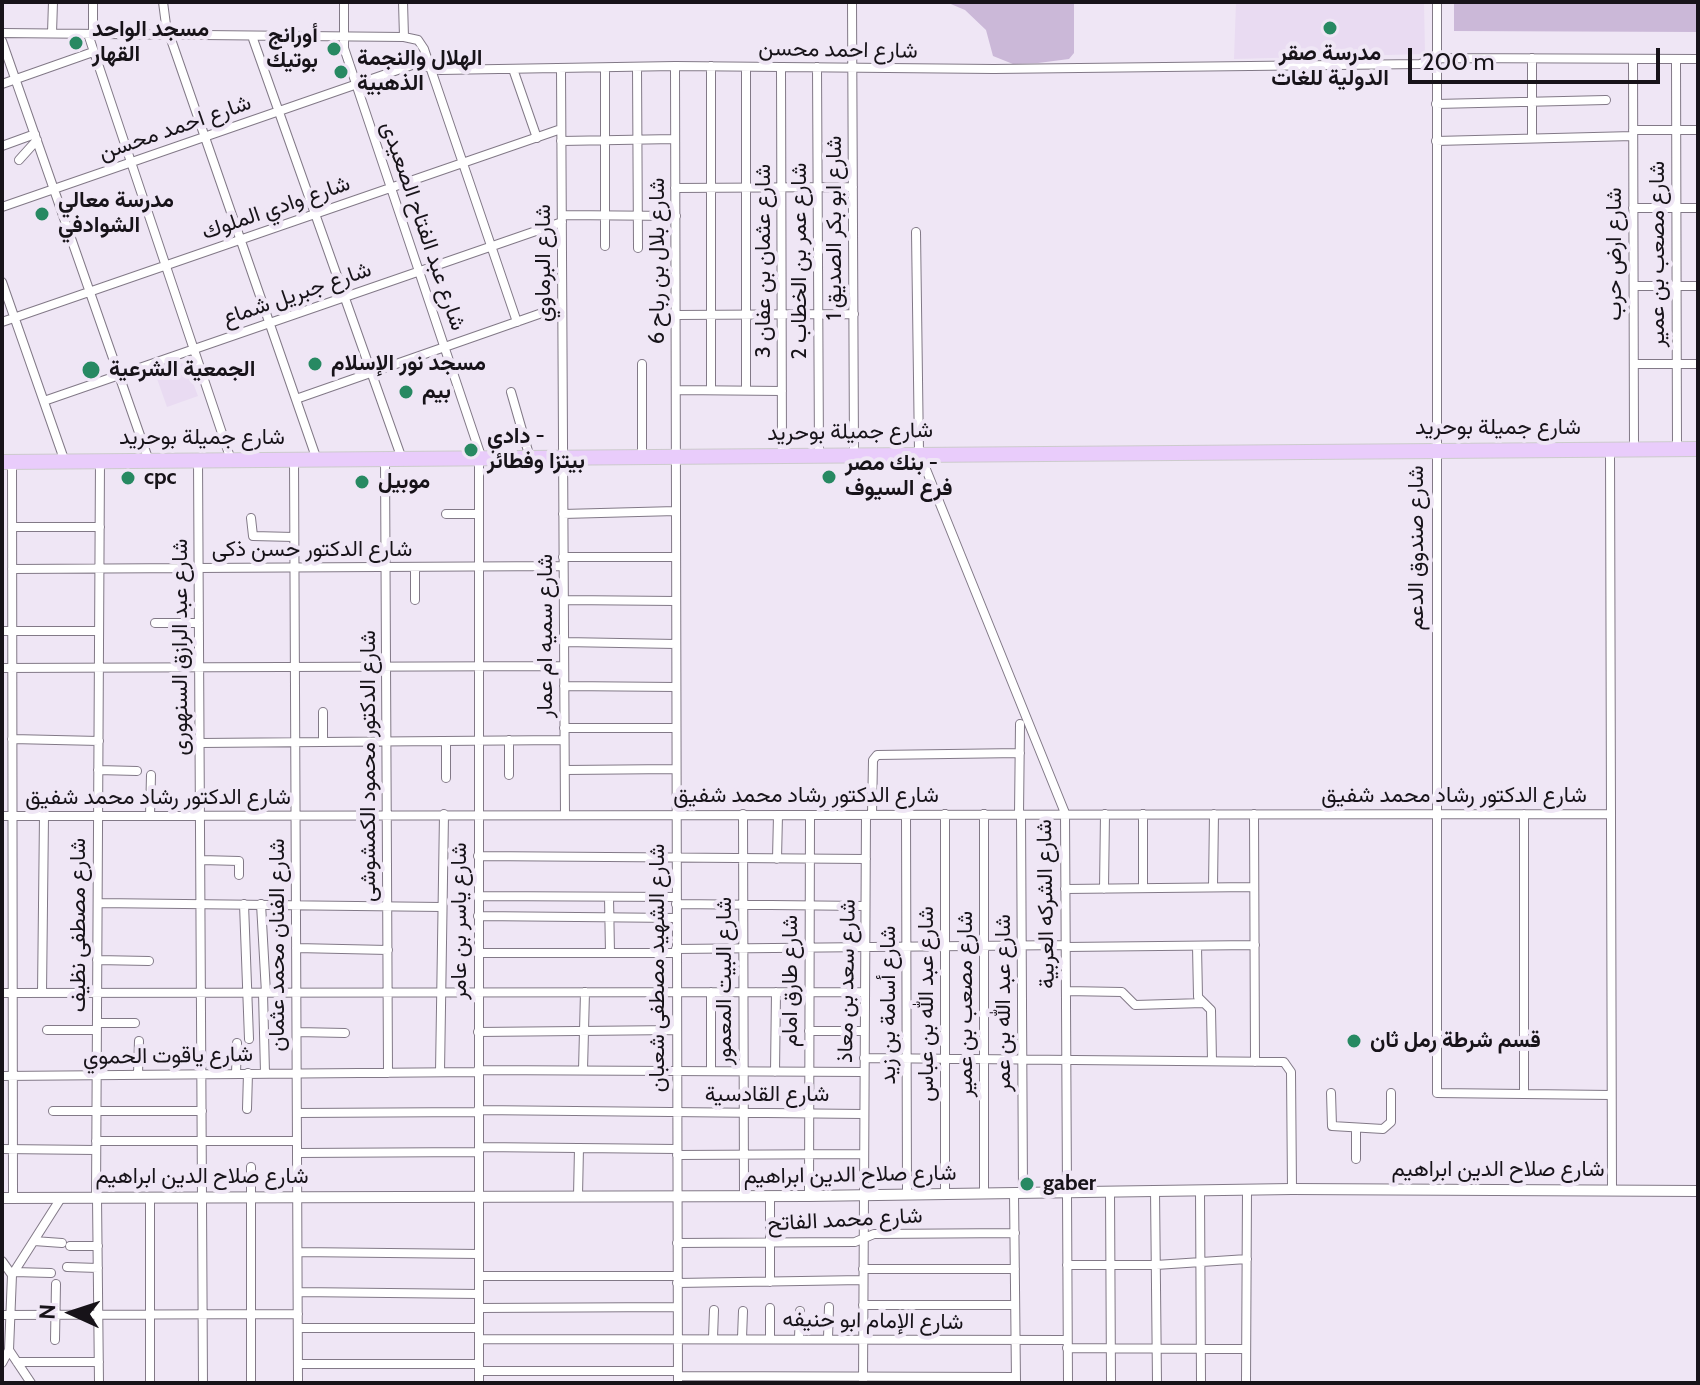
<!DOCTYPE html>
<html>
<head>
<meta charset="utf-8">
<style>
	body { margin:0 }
	#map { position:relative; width:1700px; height:1385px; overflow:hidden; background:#efe6f5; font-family:Cabin,sans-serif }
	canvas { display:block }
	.frame { position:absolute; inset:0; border:4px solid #171319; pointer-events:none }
	.north { position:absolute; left:32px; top:1273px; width:80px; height:80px; -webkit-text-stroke:6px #efe6f5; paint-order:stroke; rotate:273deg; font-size:22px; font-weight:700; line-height:32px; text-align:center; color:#171319 }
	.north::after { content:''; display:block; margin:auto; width:28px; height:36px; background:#171319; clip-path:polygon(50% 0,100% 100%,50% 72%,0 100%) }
	.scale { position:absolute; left:1408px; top:48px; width:252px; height:36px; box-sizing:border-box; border:4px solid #171319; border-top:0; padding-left:10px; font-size:24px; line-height:28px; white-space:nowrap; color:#171319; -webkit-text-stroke:6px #efe6f5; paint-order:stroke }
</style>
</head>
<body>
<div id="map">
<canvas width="1700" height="1385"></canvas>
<div class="frame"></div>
<div class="north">N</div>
<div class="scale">200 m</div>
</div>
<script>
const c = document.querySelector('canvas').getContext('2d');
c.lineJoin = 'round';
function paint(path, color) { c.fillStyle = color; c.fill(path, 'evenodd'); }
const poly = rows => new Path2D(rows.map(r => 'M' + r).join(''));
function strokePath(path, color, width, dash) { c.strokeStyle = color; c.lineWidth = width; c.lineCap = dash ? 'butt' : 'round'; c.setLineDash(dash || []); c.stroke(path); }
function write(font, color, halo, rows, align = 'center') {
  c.font = font + ' Cabin,Vazirmatn,sans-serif'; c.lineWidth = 8; c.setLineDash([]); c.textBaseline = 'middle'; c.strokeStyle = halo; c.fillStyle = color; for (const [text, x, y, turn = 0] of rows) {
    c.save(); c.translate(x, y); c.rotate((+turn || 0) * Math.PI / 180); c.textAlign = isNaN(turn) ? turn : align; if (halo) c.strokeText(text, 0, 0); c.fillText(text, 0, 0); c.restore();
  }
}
const built = poly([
	[1236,2,1424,2,1425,54,1234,59],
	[185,362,198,396,167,407,155,373]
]);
const green = poly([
	[946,2,1074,2,1074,53,1069,59,1038,63,1013,64,993,56,986,30,965,10],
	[1454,2,1698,2,1698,32,1454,31]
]);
const minor = poly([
	[163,2,166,25,317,460],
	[344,2,344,48,482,459],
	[403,2,404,37],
	[852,2,854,454],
	[1437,2,1437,1093,1611,1095],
	[2,33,404,37,418,40,424,49,517,322],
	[52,33,53,2],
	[88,34,231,460],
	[93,34,93,2],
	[252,36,402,459],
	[2,41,149,461],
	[1532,58,1532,138],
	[1633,59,1634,449],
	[1676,59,1677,449],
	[675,66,678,1383],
	[711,66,711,390],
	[637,67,638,248],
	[746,67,746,390],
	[781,67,782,455],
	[817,67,819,454],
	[561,68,565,814],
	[605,68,605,246],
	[513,69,537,138],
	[2,84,93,52],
	[1436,104,1606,100],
	[1633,130,1698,130],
	[561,141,675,139],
	[1436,141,1633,136],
	[2,146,35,134],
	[19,160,37,140],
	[675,188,853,187],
	[2,207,415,64,440,70,675,66,994,69,1420,64,1437,58,1698,59],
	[1633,208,1698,208],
	[562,215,676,216],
	[916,232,919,452,1065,813,1068,1383],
	[2,282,65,462],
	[1634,286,1698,286],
	[676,315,854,314],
	[2,322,561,129],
	[642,364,642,457],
	[1634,364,1698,364],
	[677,390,782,391],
	[511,392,530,458],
	[296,399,562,306],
	[44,401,562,222],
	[1610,449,1612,1191],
	[385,459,388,1073],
	[479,459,479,1383],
	[198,460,203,1383],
	[294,460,298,1383],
	[12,462,13,1198],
	[446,514,479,514],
	[563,514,676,511],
	[251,518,253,536,294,537],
	[12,527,100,527],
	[563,557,676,557],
	[12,569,563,566],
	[415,600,415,567],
	[564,600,676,601],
	[155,623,199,623],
	[2,631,99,631],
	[564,642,676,644],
	[2,668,564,666],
	[564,686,676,687],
	[564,728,676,728],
	[12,739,99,741],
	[446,741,446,778],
	[323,742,323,712],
	[200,743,564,740],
	[98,770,137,771],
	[565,770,676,769],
	[509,775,509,740],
	[743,814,744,1196],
	[1019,814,1020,724],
	[1021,814,1023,1192],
	[1254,814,1255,1062],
	[872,815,873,760,877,755,1020,753],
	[906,815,907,1195],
	[2,816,1611,814],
	[150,816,151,775],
	[478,856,866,859],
	[777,859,778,815],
	[201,860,239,861,239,875],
	[1213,887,1214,814],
	[1143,888,1143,814],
	[1065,889,1254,887],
	[1104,889,1105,814],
	[478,896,676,897],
	[609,897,610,953],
	[98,903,442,907],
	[244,904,249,1039],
	[261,904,266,993],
	[676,904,865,906],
	[478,916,676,918],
	[1197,946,1198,997,1211,1010,1212,1061],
	[1065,947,1255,945],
	[296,948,388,950],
	[676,949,1066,945],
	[478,953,676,953],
	[97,960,149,961],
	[1066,991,1122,992,1135,1005,1203,1003],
	[2,993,864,992],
	[42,993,44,816],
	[263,993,265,1073],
	[97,1023,135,1023],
	[47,1030,97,1030],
	[809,1031,864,1031],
	[297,1032,345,1033],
	[478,1032,677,1030],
	[864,1058,1284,1062,1291,1072,1292,1189],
	[478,1070,864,1072],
	[583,1070,585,992],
	[711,1071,711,992],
	[440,1072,444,814],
	[775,1072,776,992],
	[236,1073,237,1043],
	[138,1074,139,1041],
	[2,1076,478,1072],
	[1331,1093,1332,1126,1383,1129,1391,1122,1391,1093],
	[1524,1094,1524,814],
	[247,1109,248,1073],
	[478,1110,863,1114],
	[53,1111,202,1111],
	[297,1113,478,1112],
	[1356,1128,1356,1159],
	[96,1141,297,1141],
	[479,1147,677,1149],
	[2,1149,96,1150],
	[297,1153,479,1152],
	[677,1155,863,1154],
	[251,1167,251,1383],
	[1155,1190,1157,1383],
	[1200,1190,1201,1383],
	[1110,1191,1111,1383],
	[984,1193,984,814],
	[1014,1193,1016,1382],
	[945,1194,945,814],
	[578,1196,579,1148],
	[809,1196,810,815],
	[96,1198,100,461],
	[97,1198,99,1383],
	[150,1198,150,1383],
	[34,1241,62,1243],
	[677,1243,855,1242,874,1234,1015,1233],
	[70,1246,98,1246],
	[298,1252,479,1254],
	[2,1261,12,1275],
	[1067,1265,1156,1265,1247,1259],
	[67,1267,98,1268],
	[863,1269,1015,1269],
	[14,1272,51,1273],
	[479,1276,677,1276],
	[770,1282,770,1196],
	[677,1283,863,1280],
	[298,1292,479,1294],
	[863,1305,1015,1305],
	[479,1308,677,1307],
	[2,1315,298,1314],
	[298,1328,479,1328],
	[713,1338,714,1310],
	[742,1338,743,1311],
	[770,1338,770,1308],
	[799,1338,800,1311],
	[828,1338,829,1307],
	[479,1339,1067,1340],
	[55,1340,56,1284],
	[1067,1348,1246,1349],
	[9,1350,31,1383],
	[17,1362,99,1362],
	[2,1363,9,1350,12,1275,61,1198],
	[298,1364,479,1364],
	[479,1371,678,1371],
	[678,1376,1015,1377],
	[863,1383,866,815],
	[1246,1383,1247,1189]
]);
const tertiary = poly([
	[2,1198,809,1196,1292,1189,1698,1191]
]);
const primary = poly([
	[2,462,1698,449]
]);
const markers = [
	[1330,28,8,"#278962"],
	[76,43,8,"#278962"],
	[334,49,8,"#278962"],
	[341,72,8,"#278962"],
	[42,214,8,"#278962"],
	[315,364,8,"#278962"],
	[91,370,10,"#278962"],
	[406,392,8,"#278962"],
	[471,450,8,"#278962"],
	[829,477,8,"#278962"],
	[128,478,8,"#278962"],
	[362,482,8,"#278962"],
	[1354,1041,8,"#278962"],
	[1027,1184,8,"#278962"]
];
const poiNames = [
	["مسجد الواحد",92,30],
	["القهار",92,55],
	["أورانج",318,36,"right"],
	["بوتيك",318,61,"right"],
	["مدرسة صقر",1330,54,"center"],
	["الدولية للغات",1330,79,"center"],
	["الهلال والنجمة",357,59],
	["الذهبية",357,84],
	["مدرسة معالي",58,201],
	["الشوادفي",58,226],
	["مسجد نور الإسلام",331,364],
	["الجمعية الشرعية",109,370],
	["بيم",422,392],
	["دادي -",487,437],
	["بيتزا وفطائر",487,462],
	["بنك مصر -",845,464],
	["فرع السيوف",845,489],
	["cpc",144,478],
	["موبيل",378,482],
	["قسم شرطة رمل ثان",1370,1041],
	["gaber",1043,1184]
];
const streetNames = [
	["شارع احمد محسن",838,50,1],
	["شارع احمد محسن",175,128,-19],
	["شارع وادي الملوك",276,208,-19],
	["شارع عبد الفتاح الصعيدى",423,226,71],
	["شارع ابو بكر الصديق 1",835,228,-90],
	["شارع ارض حرب",1615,254,-90],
	["شارع مصعب بن عمير",1658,254,-90],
	["شارع بلال بن رباح 6",658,261,-90],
	["شارع عثمان بن عفان 3",764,261,-90],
	["شارع عمر بن الخطاب 2",800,261,-90],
	["شارع البرماوي",544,263,-90],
	["شارع جبريل شماع",297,294,-19],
	["شارع جميلة بوحريد",1498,428],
	["شارع جميلة بوحريد",850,432,-1],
	["شارع جميلة بوحريد",202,438],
	["شارع صندوق الدعم",1417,548,-90],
	["شارع الدكتور حسن ذكى",312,550],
	["شارع سميه ام عمار",546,636,-90],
	["شارع عبد الرازق السنهورى",181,647,-90],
	["شارع الدكتور محمود الكمشوشى",369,766,-90],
	["شارع الدكتور رشاد محمد شفيق",806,796],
	["شارع الدكتور رشاد محمد شفيق",1454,796],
	["شارع الدكتور رشاد محمد شفيق",158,798],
	["شارع الشركه العربية",1046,904,-91],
	["شارع ياسر بن عامر",460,921,-90],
	["شارع مصطفى نظيف",79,925,-90],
	["شارع الفنان محمد عثمان",278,945,-90],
	["شارع الشهيد مصطفى شعبان",658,968,-90],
	["شارع البيت المعمور",725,981,-90],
	["شارع طارق امام",791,981,-90],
	["شارع سعد بن معاذ",847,981,-89],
	["شارع عبد الله بن عمر",1004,1003,-90],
	["شارع عبد الله بن عباس",927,1004,-90],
	["شارع مصعب بن عمير",966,1004,-90],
	["شارع أسامة بن زيد",889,1005,-90],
	["شارع ياقوت الحموي",168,1056,-1],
	["شارع القادسية",767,1095],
	["شارع صلاح الدين ابراهيم",1498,1170],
	["شارع صلاح الدين ابراهيم",850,1175,-1],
	["شارع صلاح الدين ابراهيم",202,1177],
	["شارع محمد الفاتح",845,1220,-3],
	["شارع الإمام ابو حنيفه",873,1321,1]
];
paint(built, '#e9dbf2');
paint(green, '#cbb8d8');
strokePath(minor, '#827987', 10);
strokePath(tertiary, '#827987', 12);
strokePath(primary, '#cccbcc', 16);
strokePath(minor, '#fff', 8);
strokePath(tertiary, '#fff', 10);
strokePath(primary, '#e9ccfb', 14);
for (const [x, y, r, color] of markers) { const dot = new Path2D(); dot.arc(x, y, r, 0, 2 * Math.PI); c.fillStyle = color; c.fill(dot); strokePath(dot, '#efe6f5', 3); }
write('bold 22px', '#171319', '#efe6f5', poiNames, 'left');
write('22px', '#171319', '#efe6f5', streetNames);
</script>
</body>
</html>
